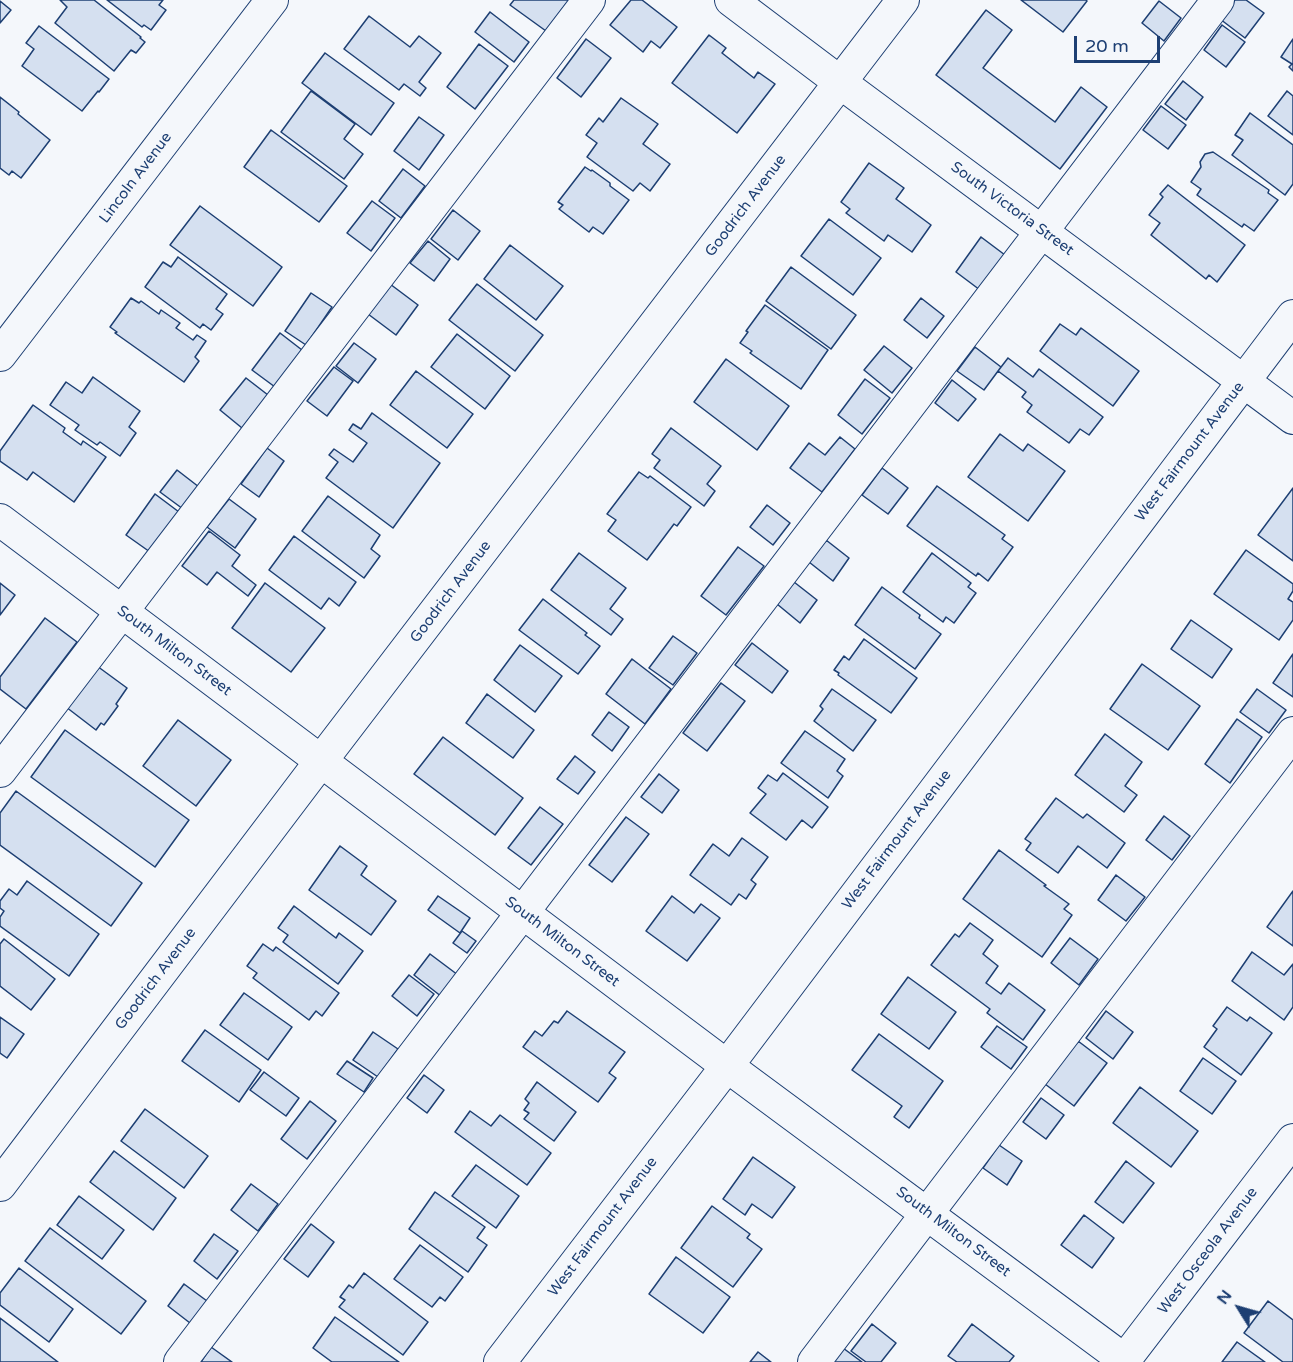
<!DOCTYPE html>
<html>
<head>
<meta charset="utf-8">
<style>
	body { margin:0 }
	#map { position:relative; width:1293px; height:1362px; overflow:hidden; background:#f4f7fb; font-family:"Varela Round",sans-serif }
	canvas { display:block }
	.north { position:absolute; left:1209px; top:1278px; width:60px; height:60px; -webkit-text-stroke:4px #f4f7fb; paint-order:stroke; rotate:307deg; font-size:16px; font-weight:700; line-height:24px; text-align:center; color:#1d3f73 }
	.north::after { content:''; display:block; margin:auto; width:21px; height:27px; background:#1d3f73; clip-path:polygon(50% 0,100% 100%,50% 72%,0 100%) }
	.scale { position:absolute; left:1074px; top:36px; width:86px; height:27px; box-sizing:border-box; border:3px solid #1d3f73; border-top:0; padding-left:8px; font-size:18px; line-height:21px; white-space:nowrap; color:#1d3f73; -webkit-text-stroke:4px #f4f7fb; paint-order:stroke }
</style>
</head>
<body>
<div id="map">
<canvas width="1293" height="1362"></canvas>
<div class="north">N</div>
<div class="scale">20 m</div>
</div>
<script>
const c = document.querySelector('canvas').getContext('2d');
c.lineJoin = 'round';
function paint(path, color) { c.fillStyle = color; c.fill(path, 'evenodd'); }
const poly = rows => new Path2D(rows.map(r => 'M' + r).join(''));
function strokePath(path, color, width, dash) { c.strokeStyle = color; c.lineWidth = width; c.lineCap = dash ? 'butt' : 'round'; c.setLineDash(dash || []); c.stroke(path); }
function write(font, color, halo, rows, align = 'center') {
  c.font = font + ' "Varela Round",sans-serif'; c.lineWidth = 4.5; c.setLineDash([]); c.textBaseline = 'middle'; c.strokeStyle = halo; c.fillStyle = color; for (const [text, x, y, turn = 0] of rows) {
    c.save(); c.translate(x, y); c.rotate((+turn || 0) * Math.PI / 180); c.textAlign = isNaN(turn) ? turn : align; if (halo) c.strokeText(text, 0, 0); c.fillText(text, 0, 0); c.restore();
  }
}
const building = poly([
	[60,0,94,0,141,37,140,38,145,42,136,53,131,50,114,71,55,23,67,7,60,0],
	[107,0,163,0,159,5,166,10,151,30,144,25,142,27,107,0],
	[514,0,569,0,546,31,510,5,514,0],
	[631,0,642,0,677,27,660,48,651,41,643,52,610,25,631,0],
	[1021,0,1086,0,1087,1,1063,32,1021,0],
	[1235,0,1246,0,1264,13,1245,38,1220,19,1235,0],
	[0,1,11,10,0,23,0,1],
	[1159,1,1181,18,1164,41,1142,23,1159,1],
	[986,10,1012,30,983,68,1055,122,1081,87,1107,107,1060,169,936,75,986,10],
	[490,12,529,42,514,62,475,32,490,12],
	[369,16,410,47,419,36,441,53,419,82,426,88,420,96,404,84,399,90,344,49,369,16],
	[1222,25,1245,42,1226,67,1204,50,1222,25],
	[39,26,109,79,99,92,98,91,82,111,22,66,34,49,26,43,39,26],
	[709,35,726,48,722,53,754,78,758,72,775,84,737,133,672,83,709,35],
	[586,39,611,58,581,97,557,78,586,39],
	[1293,39,1293,71,1289,67,1292,64,1281,57,1293,39],
	[479,44,508,66,475,109,447,87,479,44],
	[325,53,394,103,371,135,302,83,325,53],
	[1183,81,1203,97,1186,120,1165,104,1183,81],
	[311,91,355,124,344,139,363,154,344,179,281,132,311,91],
	[1287,91,1293,96,1293,135,1268,116,1287,91],
	[0,97,19,112,18,114,50,140,21,178,12,171,9,175,0,168,0,97],
	[621,98,658,124,643,144,670,164,650,191,640,183,633,191,587,157,597,143,586,135,599,118,603,122,621,98],
	[1161,106,1186,125,1168,149,1143,130,1161,106],
	[1250,113,1293,145,1293,184,1285,195,1232,155,1243,140,1235,135,1250,113],
	[419,117,444,135,419,170,394,151,419,117],
	[271,130,347,186,319,222,244,167,271,130],
	[1213,152,1269,190,1268,193,1278,200,1254,231,1244,224,1242,227,1197,195,1201,189,1191,182,1201,167,1200,162,1205,154,1213,152],
	[869,163,904,188,896,199,931,225,912,252,888,235,884,241,846,213,850,209,841,202,869,163],
	[585,167,591,171,592,170,610,183,610,186,629,200,603,234,593,227,589,232,559,209,563,205,558,202,585,167],
	[403,169,425,186,401,218,379,201,403,169],
	[1168,185,1245,245,1217,282,1209,275,1206,279,1151,235,1160,223,1149,215,1163,197,1160,194,1168,185],
	[372,201,395,218,371,251,347,233,372,201],
	[200,206,282,267,253,306,170,245,200,206],
	[453,210,480,231,458,260,431,239,453,210],
	[829,219,881,258,853,295,801,256,829,219],
	[981,237,1005,255,980,290,956,272,981,237],
	[428,241,450,259,434,281,410,263,428,241],
	[510,245,563,286,536,320,484,279,510,245],
	[178,257,227,294,216,309,223,314,211,330,203,324,200,328,145,287,163,262,171,267,178,257],
	[791,267,856,315,831,349,766,301,791,267],
	[390,284,418,305,396,335,368,314,390,284],
	[477,284,543,335,515,371,449,320,477,284],
	[311,293,332,307,306,345,285,331,311,293],
	[131,298,139,303,141,301,159,314,161,310,180,323,176,328,193,340,197,335,206,341,195,357,199,361,184,382,115,333,117,332,110,327,131,298],
	[921,298,944,316,927,338,904,320,921,298],
	[765,305,828,350,801,389,750,353,752,351,740,343,748,332,746,331,765,305],
	[1060,324,1076,335,1081,328,1139,371,1113,406,1040,351,1060,324],
	[280,333,302,350,275,387,252,370,280,333],
	[457,334,510,376,485,409,431,367,457,334],
	[354,343,376,359,358,383,336,366,354,343],
	[884,346,912,368,892,393,864,370,884,346],
	[975,347,1001,367,984,390,957,371,975,347],
	[1008,358,1033,377,1039,369,1103,417,1089,435,1080,429,1069,443,1027,412,1032,405,1022,397,1026,392,998,371,1008,358],
	[726,359,789,406,757,450,694,402,726,359],
	[334,367,353,381,327,416,307,401,334,367],
	[416,371,473,414,447,448,390,405,416,371],
	[93,377,140,411,129,427,136,433,120,456,100,442,97,445,75,430,79,425,50,405,66,382,82,393,93,377],
	[246,378,268,395,242,428,220,410,246,378],
	[865,379,890,398,862,434,838,415,865,379],
	[952,380,976,399,958,421,935,403,952,380],
	[33,405,65,428,63,432,81,445,83,441,106,457,74,502,33,472,27,480,0,461,0,451,33,405],
	[372,413,440,463,393,528,326,478,338,462,329,455,334,449,353,462,367,443,349,430,353,424,361,429,372,413],
	[671,428,721,466,707,484,715,491,704,506,654,468,660,460,652,454,671,428],
	[1000,434,1023,451,1028,444,1065,471,1028,521,968,477,1000,434],
	[840,437,855,449,822,492,790,468,809,443,825,455,840,437],
	[267,448,284,461,259,497,241,484,267,448],
	[882,468,908,488,888,514,862,495,882,468],
	[177,470,199,487,183,509,160,492,177,470],
	[639,472,648,478,650,476,691,507,677,526,674,524,647,560,608,531,616,520,607,514,639,472],
	[937,486,1005,535,1002,539,1013,547,988,581,978,573,976,576,907,526,937,486],
	[1293,488,1293,561,1258,535,1293,488],
	[155,494,179,512,150,552,126,535,155,494],
	[328,496,380,535,371,549,380,556,364,578,302,531,328,496],
	[229,499,256,519,235,548,207,527,229,499],
	[767,505,790,523,773,545,750,527,767,505],
	[209,531,240,555,232,566,256,585,248,596,217,572,207,585,182,566,209,531],
	[294,536,356,582,339,606,329,598,321,609,269,570,294,536],
	[826,540,849,558,833,581,809,562,826,540],
	[738,547,764,566,726,615,701,596,738,547],
	[1246,550,1293,584,1293,591,1288,599,1293,602,1293,620,1279,640,1214,594,1246,550],
	[579,553,626,588,610,609,623,619,611,635,551,590,579,553],
	[932,553,971,583,968,587,976,593,954,623,946,617,943,622,903,592,932,553],
	[794,582,817,600,800,623,777,604,794,582],
	[0,583,15,595,0,615,0,583],
	[265,583,325,628,291,672,232,628,265,583],
	[882,587,920,615,919,618,941,634,915,669,855,625,882,587],
	[543,599,587,633,585,635,600,646,578,674,519,630,543,599],
	[45,618,77,642,26,709,0,689,0,677,45,618],
	[1191,620,1232,649,1212,678,1171,649,1191,620],
	[673,636,697,653,673,685,649,668,673,636],
	[864,639,917,678,891,713,838,675,839,673,834,670,844,656,849,660,864,639],
	[752,643,788,671,772,693,735,665,752,643],
	[520,645,562,676,535,712,494,680,520,645],
	[1293,654,1293,697,1273,683,1293,654],
	[632,659,671,689,645,724,606,694,632,659],
	[1142,664,1200,706,1168,750,1110,709,1142,664],
	[97,666,127,688,116,704,118,706,104,725,101,723,96,730,66,707,97,666],
	[721,683,745,701,707,751,683,733,721,683],
	[832,689,876,720,853,751,814,721,823,709,820,706,832,689],
	[1257,689,1286,710,1269,733,1240,712,1257,689],
	[487,694,534,730,513,758,466,723,487,694],
	[609,712,629,727,612,751,592,735,609,712],
	[1237,719,1262,737,1230,783,1205,764,1237,719],
	[178,720,231,760,196,806,143,766,178,720],
	[65,730,189,820,155,867,31,777,65,730],
	[805,731,845,759,837,771,843,776,828,798,781,763,805,731],
	[1105,734,1142,762,1125,786,1137,795,1124,812,1075,775,1105,734],
	[443,737,523,798,495,835,414,774,443,737],
	[575,756,595,772,578,794,557,779,575,756],
	[783,773,828,807,812,828,802,820,786,840,750,813,766,794,758,788,768,775,777,781,783,773],
	[659,774,679,790,662,813,641,797,659,774],
	[16,791,142,883,111,926,0,845,0,813,16,791],
	[1056,798,1083,818,1087,814,1125,843,1107,868,1078,846,1058,873,1026,850,1031,843,1025,839,1056,798],
	[540,807,563,824,531,865,508,848,540,807],
	[1164,816,1190,836,1172,860,1146,840,1164,816],
	[626,817,649,834,612,882,589,865,626,817],
	[742,838,768,857,751,880,756,884,746,899,739,894,731,905,690,875,713,844,729,856,742,838],
	[340,846,367,866,361,875,396,901,371,935,309,890,340,846],
	[999,850,1046,885,1044,886,1069,904,1064,909,1072,915,1042,957,963,899,999,850],
	[1116,875,1145,897,1126,921,1098,900,1116,875],
	[27,881,99,934,69,976,0,926,0,917,4,911,0,908,0,901,9,889,17,895,27,881],
	[1293,891,1293,946,1267,927,1293,891],
	[438,896,470,918,460,933,428,910,438,896],
	[672,896,694,913,701,904,720,918,687,961,646,931,672,896],
	[294,906,336,938,339,933,363,951,338,984,283,942,288,935,278,928,294,906],
	[970,923,993,940,983,954,998,966,986,983,1001,994,1009,983,1045,1010,1023,1040,987,1013,990,1009,931,965,955,934,959,937,970,923],
	[462,931,476,941,467,953,453,943,462,931],
	[1070,938,1098,959,1079,985,1051,963,1070,938],
	[4,939,55,979,31,1010,0,986,0,944,4,939],
	[263,944,273,951,276,947,339,993,322,1016,316,1011,309,1020,253,978,257,973,247,966,263,944],
	[1252,952,1284,975,1293,964,1293,1007,1284,1020,1232,981,1252,952],
	[430,954,458,975,442,997,414,975,430,954],
	[409,975,434,994,417,1016,392,996,409,975],
	[908,977,956,1012,929,1049,881,1014,908,977],
	[244,993,292,1027,268,1060,220,1025,244,993],
	[1227,1007,1247,1021,1250,1017,1272,1033,1241,1075,1204,1047,1217,1029,1213,1026,1227,1007],
	[567,1011,625,1052,609,1073,616,1078,598,1102,523,1047,535,1031,542,1036,554,1021,558,1023,567,1011],
	[1106,1011,1133,1032,1113,1059,1086,1038,1106,1011],
	[0,1017,24,1034,7,1058,0,1053,0,1017],
	[997,1026,1027,1047,1011,1069,981,1047,997,1026],
	[205,1030,261,1070,239,1102,182,1061,205,1030],
	[373,1032,398,1049,378,1077,353,1060,373,1032],
	[879,1034,943,1081,909,1128,894,1117,902,1106,852,1070,879,1034],
	[1078,1041,1107,1063,1074,1106,1045,1084,1078,1041],
	[1203,1058,1236,1081,1212,1114,1180,1091,1203,1058],
	[347,1061,373,1078,364,1092,337,1074,347,1061],
	[264,1072,299,1098,286,1116,250,1090,264,1072],
	[424,1075,444,1090,427,1113,407,1098,424,1075],
	[537,1082,576,1112,554,1141,524,1119,529,1113,524,1110,529,1103,525,1099,537,1082],
	[1140,1087,1198,1131,1171,1167,1113,1123,1140,1087],
	[1041,1098,1064,1115,1046,1139,1023,1122,1041,1098],
	[310,1101,336,1121,307,1159,281,1139,310,1101],
	[145,1109,208,1156,184,1188,121,1141,145,1109],
	[470,1111,491,1126,500,1115,551,1153,527,1185,455,1132,470,1111],
	[999,1145,1022,1161,1007,1185,983,1168,999,1145],
	[114,1151,176,1198,153,1230,90,1182,114,1151],
	[753,1157,795,1187,772,1218,752,1204,745,1215,723,1199,753,1157],
	[1126,1161,1154,1183,1123,1223,1095,1202,1126,1161],
	[476,1165,519,1196,496,1228,452,1196,476,1165],
	[251,1184,278,1204,258,1231,231,1210,251,1184],
	[435,1192,485,1227,477,1238,487,1245,468,1272,409,1229,435,1192],
	[79,1196,124,1230,102,1259,57,1225,79,1196],
	[712,1206,750,1234,747,1238,762,1249,733,1287,681,1248,712,1206],
	[1084,1215,1114,1238,1092,1268,1061,1245,1084,1215],
	[311,1224,334,1242,308,1277,284,1259,311,1224],
	[50,1228,146,1301,121,1334,25,1261,50,1228],
	[214,1234,238,1251,217,1279,194,1261,214,1234],
	[420,1245,463,1277,445,1301,440,1297,432,1307,394,1279,420,1245],
	[676,1257,730,1297,703,1333,649,1294,676,1257],
	[19,1268,73,1309,49,1342,0,1305,0,1293,19,1268],
	[364,1273,428,1322,403,1355,339,1307,345,1300,340,1297,349,1285,353,1288,364,1273],
	[184,1284,207,1301,190,1323,168,1306,184,1284],
	[1268,1301,1293,1320,1293,1362,1283,1362,1244,1333,1268,1301],
	[335,1317,399,1362,332,1362,313,1348,335,1317],
	[0,1318,58,1362,0,1362,0,1318],
	[872,1324,896,1343,881,1362,866,1362,851,1351,872,1324],
	[972,1324,1014,1356,1009,1362,957,1362,948,1356,972,1324],
	[1237,1342,1265,1362,1222,1362,1237,1342],
	[211,1347,232,1362,201,1362,211,1347],
	[843,1348,862,1362,832,1362,843,1348],
	[758,1352,771,1362,750,1362,758,1352]
]);
const minor = poly([
	[731,0,841,83,1293,418],
	[0,355,272,0],
	[0,520,727,1066,1127,1362],
	[0,771,589,0],
	[0,1185,321,761,903,0],
	[180,1362,1218,0],
	[500,1362,727,1066,1293,316],
	[814,1362,1293,733],
	[1123,1362,1293,1140]
]);
const streetNames = [
	["Lincoln Avenue",136,178,-53],
	["Goodrich Avenue",746,206,-53],
	["South Victoria Street",1012,209,36],
	["West Fairmount Avenue",1190,452,-53],
	["Goodrich Avenue",451,592,-53],
	["South Milton Street",174,651,37],
	["West Fairmount Avenue",897,840,-53],
	["South Milton Street",562,942,37],
	["Goodrich Avenue",156,979,-53],
	["West Fairmount Avenue",603,1227,-53],
	["South Milton Street",953,1232,37],
	["West Osceola Avenue",1208,1251,-53]
];
paint(building, '#d5e0f0');
strokePath(building, '#1d3f73', 1.5);
strokePath(minor, '#1d3f73', 34);
strokePath(minor, '#f4f7fb', 32);
write('15px', '#1d3f73', '#f4f7fb', streetNames);
</script>
</body>
</html>
